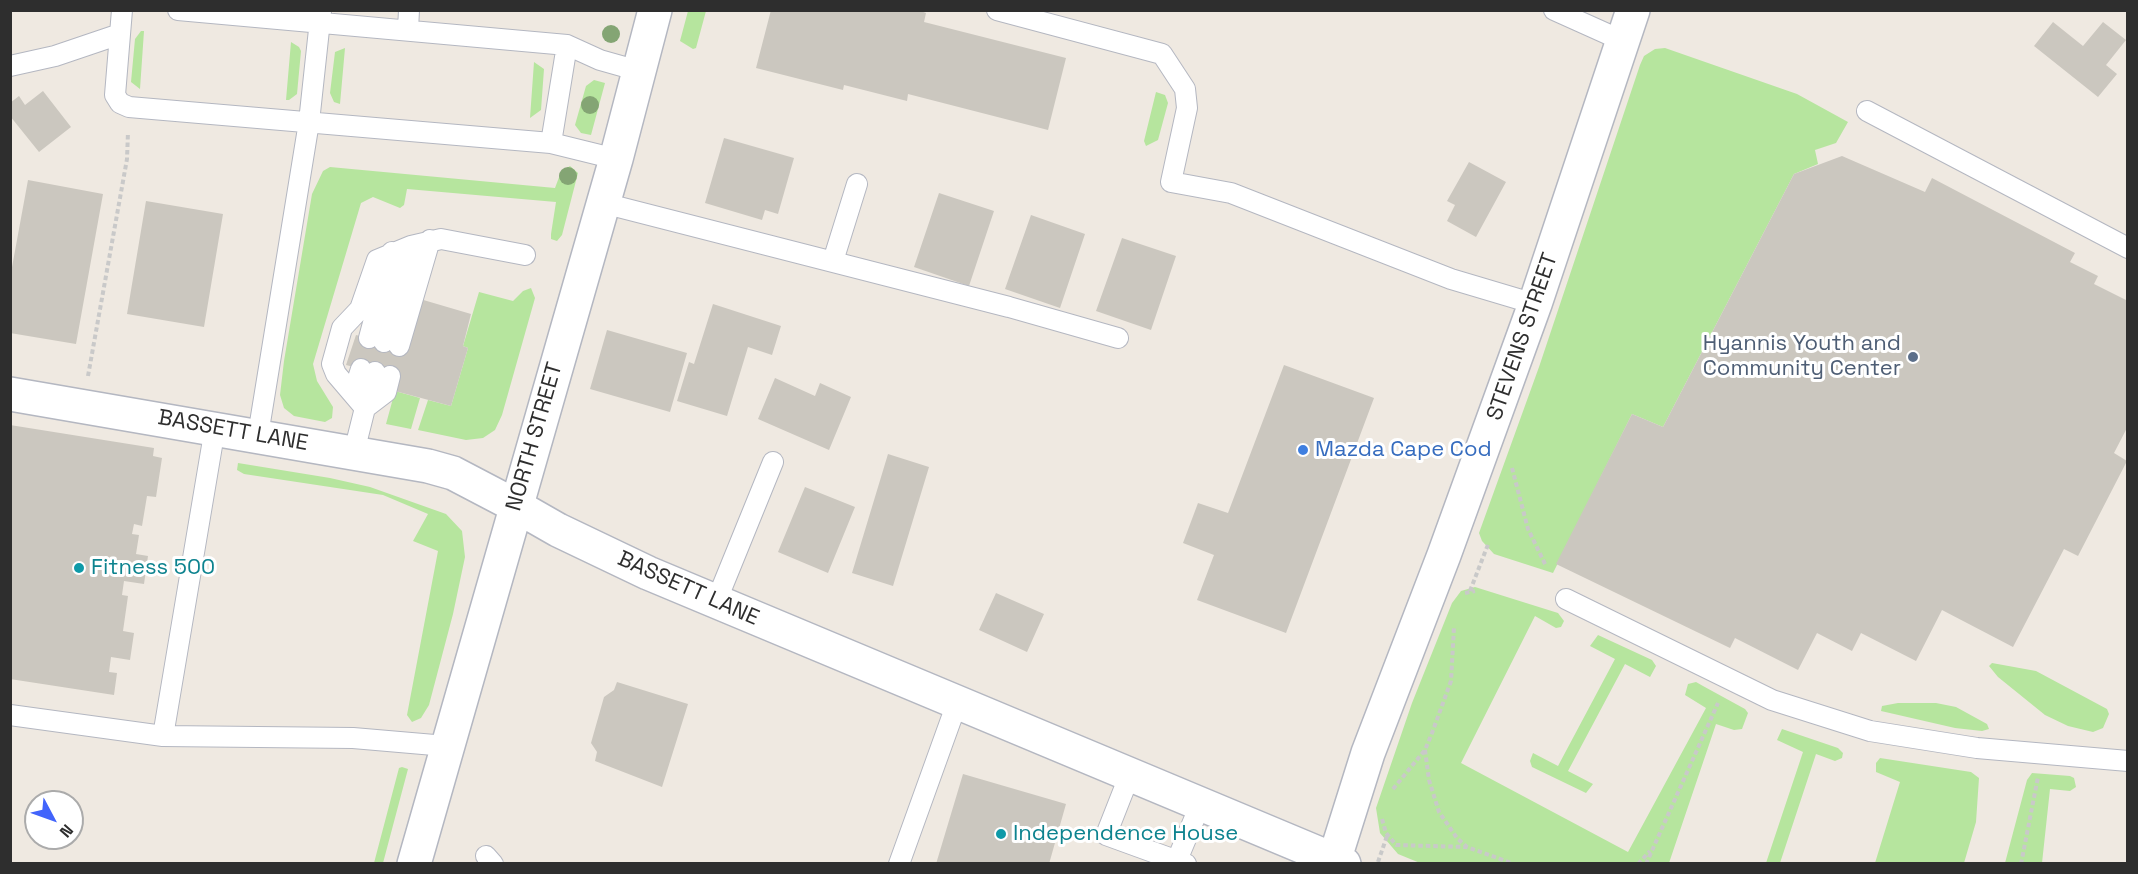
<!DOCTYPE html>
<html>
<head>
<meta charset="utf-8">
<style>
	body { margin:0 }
	#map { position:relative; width:2138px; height:874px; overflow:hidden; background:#efe9e1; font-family:"Space Grotesk",sans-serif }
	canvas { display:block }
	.frame { position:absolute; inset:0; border:12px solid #2e2e2e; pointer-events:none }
	.north { position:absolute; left:24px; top:790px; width:60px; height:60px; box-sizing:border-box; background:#fff; border:2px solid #ababab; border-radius:50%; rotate:131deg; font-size:16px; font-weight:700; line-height:24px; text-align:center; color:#2e2e2e }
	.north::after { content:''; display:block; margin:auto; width:21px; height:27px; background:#4264fb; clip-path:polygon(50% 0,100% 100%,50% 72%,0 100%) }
</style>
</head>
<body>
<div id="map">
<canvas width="2138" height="874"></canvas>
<div class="frame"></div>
<div class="north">N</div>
</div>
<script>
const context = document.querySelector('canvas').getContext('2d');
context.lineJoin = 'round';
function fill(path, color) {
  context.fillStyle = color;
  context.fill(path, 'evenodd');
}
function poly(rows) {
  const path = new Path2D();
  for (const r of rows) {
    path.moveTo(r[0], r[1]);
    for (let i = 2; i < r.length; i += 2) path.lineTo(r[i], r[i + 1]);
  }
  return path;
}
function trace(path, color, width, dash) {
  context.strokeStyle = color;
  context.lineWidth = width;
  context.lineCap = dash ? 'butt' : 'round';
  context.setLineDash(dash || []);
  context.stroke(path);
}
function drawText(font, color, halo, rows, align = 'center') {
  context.font = font + ' "Space Grotesk",sans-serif';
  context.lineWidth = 6;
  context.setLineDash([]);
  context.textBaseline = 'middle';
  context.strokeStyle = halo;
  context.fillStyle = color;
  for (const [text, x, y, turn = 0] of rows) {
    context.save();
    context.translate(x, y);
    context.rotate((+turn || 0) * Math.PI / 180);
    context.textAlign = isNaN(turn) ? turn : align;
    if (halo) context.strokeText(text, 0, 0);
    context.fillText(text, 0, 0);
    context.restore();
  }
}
fill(poly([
	[688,11,706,11,696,48,693,49,680,41],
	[141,31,144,31,140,89,131,82,135,39],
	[291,42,299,47,301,51,297,94,289,100,286,100],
	[345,48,340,104,334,102,330,93,335,52],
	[1665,48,1797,94,1848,122,1836,143,1815,150,1818,164,1794,174,1663,427,1632,414,1553,573,1494,554,1482,541,1479,533,1539,367,1640,65,1644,56,1655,49],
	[534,62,544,69,541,110,530,118],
	[594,80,605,83,591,135,581,133,575,125,586,86],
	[1156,92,1165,95,1168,103,1158,140,1146,146,1144,141],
	[570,166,578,173,562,235,557,241,551,239,551,234,556,202,407,189,404,205,400,208,373,197,361,203,313,364,317,381,333,407,332,418,325,422,294,416,284,408,280,395,284,361,312,194,323,171,330,167,555,188,561,172],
	[531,288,535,298,502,415,495,430,483,438,466,440,418,430,428,400,451,406,468,348,463,346,479,292,513,301,523,291],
	[395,391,420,398,411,429,386,424],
	[238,463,330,478,370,487,446,514,462,531,465,557,453,614,429,705,421,718,412,722,407,715,438,551,413,541,428,514,383,495,244,474,237,470],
	[1475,587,1558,613,1564,621,1561,627,1556,628,1535,616,1461,763,1628,852,1706,708,1685,695,1688,684,1696,682,1703,686,1745,709,1748,713,1742,729,1734,730,1716,724,1669,863,1420,863,1398,854,1380,833,1376,808,1412,703,1452,603,1461,591],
	[1598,635,1652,660,1656,666,1650,677,1625,664,1568,771,1593,784,1586,793,1532,767,1530,761,1533,753,1558,766,1615,659,1590,646],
	[1992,663,2036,671,2107,709,2109,714,2103,728,2093,732,2068,726,2045,715,1998,677,1989,666],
	[1898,703,1936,703,1956,707,1987,724,1989,729,1982,731,1955,728,1881,711,1882,706],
	[1782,729,1838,748,1843,753,1842,758,1835,761,1816,754,1780,863,1766,863,1803,752,1777,740],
	[1880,758,1971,772,1979,778,1976,822,1964,863,1875,863,1900,782,1876,772,1876,763],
	[402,767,408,769,383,863,374,863,399,768],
	[2032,773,2070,776,2074,778,2076,787,2070,791,2050,789,2042,863,2005,863,2027,780]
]), '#b6e59e');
fill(poly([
	[771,10,918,10,926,13,924,22,1066,58,1048,130,908,94,907,101,844,85,843,90,756,68],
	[2053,22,2083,46,2103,22,2126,40,2106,65,2117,74,2098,97,2034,46],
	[43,91,71,127,39,152,10,116,10,103,19,96,25,105],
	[724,138,794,158,778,214,765,210,762,220,705,203],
	[1842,156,1925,192,1932,178,2075,253,2070,262,2098,276,2094,284,2128,301,2128,426,2114,453,2127,461,2078,556,2064,549,2013,647,1942,610,1916,661,1861,633,1852,651,1817,633,1798,670,1735,638,1730,648,1556,564,1632,414,1663,427,1794,174],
	[1469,162,1506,182,1476,237,1447,221,1455,205,1447,201],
	[28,180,103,194,76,344,10,333,10,278],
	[939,193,994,211,969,286,914,267],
	[146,201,223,214,204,327,127,314],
	[1031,215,1085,234,1060,308,1005,289],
	[1122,238,1176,256,1151,330,1096,311],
	[420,299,471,314,463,346,468,348,451,406,395,391,398,378,346,365,356,335,399,346],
	[713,304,781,326,772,355,748,347,727,416,677,401,689,362,694,364],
	[607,330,687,353,670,412,590,389],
	[1284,365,1374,398,1286,633,1197,600,1214,555,1183,543,1198,503,1228,513],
	[775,378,815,396,820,383,851,397,829,450,758,419],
	[10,425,154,448,153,456,162,458,156,497,147,496,142,526,134,524,132,534,139,535,136,554,148,556,144,584,124,581,122,595,128,596,123,631,134,633,130,660,111,657,109,672,117,673,114,695,10,679],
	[888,454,929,467,893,586,852,573],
	[805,487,855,507,828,573,778,552],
	[996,593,1044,614,1027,652,979,630],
	[617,682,688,704,662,787,595,761,597,752,591,743,604,697,614,690],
	[963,774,1066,804,1049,864,936,864]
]), '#cbc7bf');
const service = poly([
	[122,10,115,95,120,103,129,107,551,143,616,159],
	[178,10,567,45,600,60,639,71],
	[997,10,1162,54,1185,89,1187,108,1171,182,1231,193,1451,279,1535,304],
	[1554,10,1623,41],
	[408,30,409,10],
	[10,66,55,56,120,34],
	[1867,111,2128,248],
	[551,143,567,45],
	[603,203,1009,307,1118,338],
	[833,261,857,184],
	[369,338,392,252],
	[384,342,411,246],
	[399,346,430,240],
	[353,394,361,369],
	[365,408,386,392,390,376],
	[365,408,375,372],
	[258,435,309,122,321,11],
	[354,452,365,408,336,374,332,364,342,328,360,309,377,260,411,246,441,239,525,255],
	[1566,599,1772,700,1870,731,1977,748,2128,761],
	[716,602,773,462],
	[10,715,163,736,353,738,446,746],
	[163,736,215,428],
	[1130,774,1106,835,1186,864],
	[486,856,493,864],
	[1177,860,1201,803],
	[899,864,957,703]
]);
const minor = poly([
	[10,394,428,466,453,473,516,506]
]);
const tertiary = poly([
	[516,506,558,530,648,573,1344,864],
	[414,864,616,159,655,10],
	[1333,864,1368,753,1444,555,1535,304,1633,10]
]);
trace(service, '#b4b7c1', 22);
trace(minor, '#b4b7c1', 36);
trace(tertiary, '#b4b7c1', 36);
trace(poly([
	[88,376,127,159,128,132],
	[1512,468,1528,529,1546,566],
	[1470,591,1489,542],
	[1465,593,1475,591],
	[1425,750,1429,780,1439,812,1457,838,1467,847],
	[1393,789,1425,750,1432,733,1451,681,1454,627],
	[1382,819,1386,833,1396,845,1467,847,1514,864],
	[1378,862,1387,836],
	[1638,864,1650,851],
	[1646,864,1718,703],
	[2021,864,2038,777]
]), '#c9c9c9', 4, [4.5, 3]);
trace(service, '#fff', 20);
trace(minor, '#fff', 33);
trace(tertiary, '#fff', 33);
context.fillStyle = '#84a574';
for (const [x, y] of [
	[611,34],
	[590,105],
	[568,176]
]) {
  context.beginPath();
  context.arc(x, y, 9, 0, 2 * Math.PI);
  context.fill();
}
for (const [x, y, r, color] of [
	[1913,357,6,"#5c6f8a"],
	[1303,450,6,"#3f7fe0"],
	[79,568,6,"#0f9aa8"],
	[1001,834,6,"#0f9aa8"]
]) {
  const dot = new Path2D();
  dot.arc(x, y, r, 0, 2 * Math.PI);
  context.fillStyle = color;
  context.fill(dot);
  trace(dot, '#fff', 2);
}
drawText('22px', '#2e2e2e', '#fff', [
	["STEVENS STREET",1523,337,-71],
	["BASSETT LANE",233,431,10],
	["NORTH STREET",535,437,-74],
	["BASSETT LANE",688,589,24]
]);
drawText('22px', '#4e5e75', '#fff', [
	["Hyannis Youth and",1901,344],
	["Community Center",1901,369]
], 'right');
drawText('22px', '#366cbe', '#fff', [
	["Mazda Cape Cod",1315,450]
], 'left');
drawText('22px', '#0d838f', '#fff', [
	["Fitness 500",91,568],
	["Independence House",1013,834]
], 'left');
</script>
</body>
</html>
